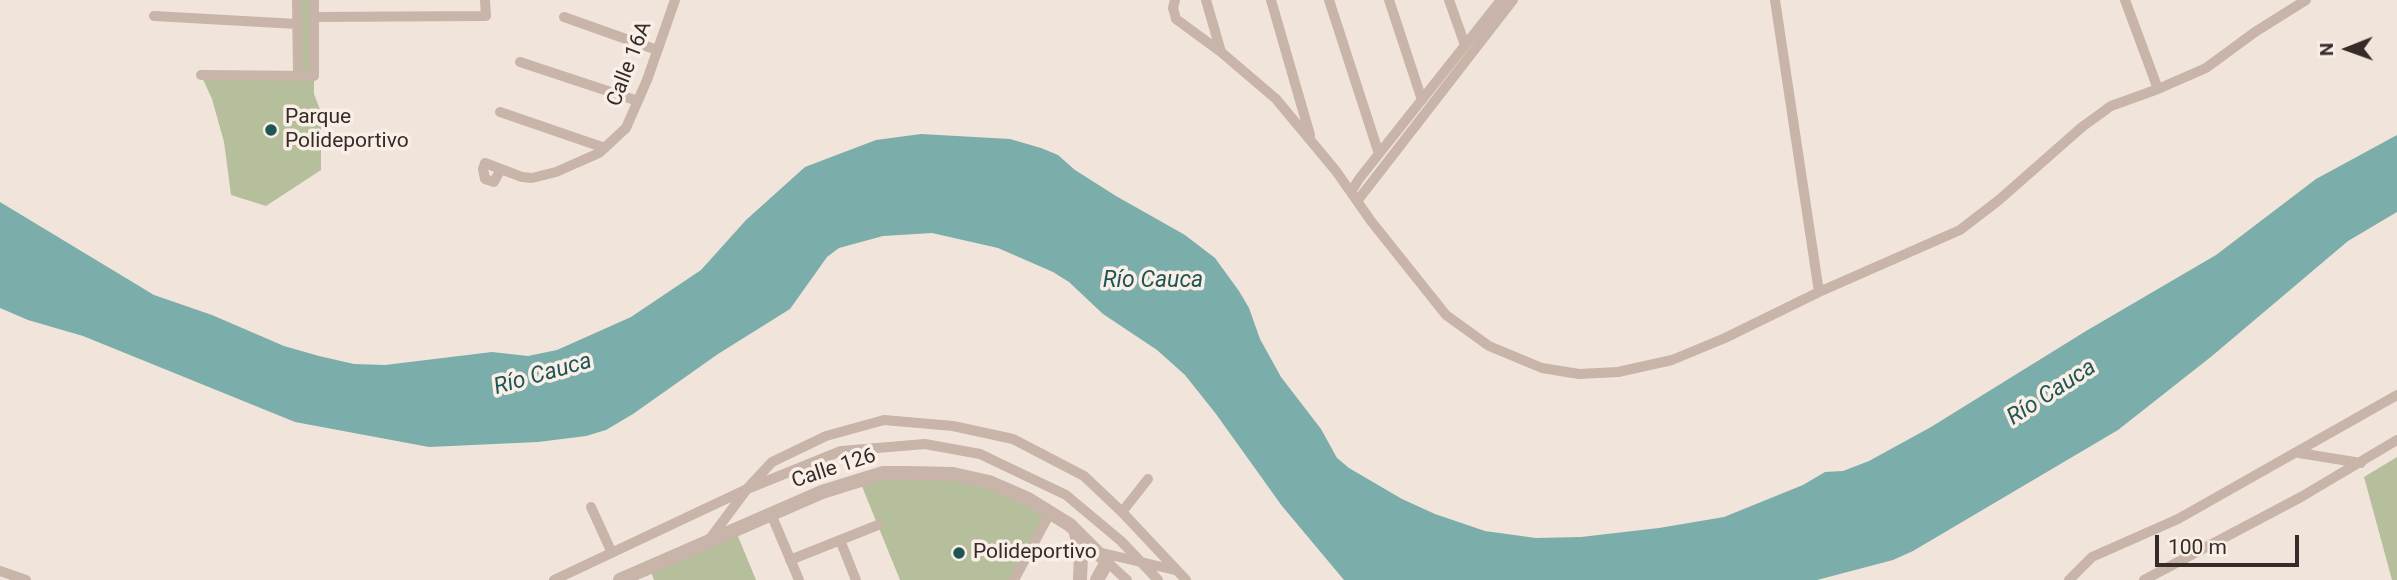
<!DOCTYPE html>
<html>
<head>
<meta charset="utf-8">
<style>
	body { margin:0 }
	#map { position:relative; width:2397px; height:580px; overflow:hidden; background:#f1e5db; font-family:Roboto,sans-serif }
	canvas { display:block }
	.north { position:absolute; left:2313px; top:14px; width:70px; height:70px; -webkit-text-stroke:5px #f9efe7; paint-order:stroke; rotate:269deg; font-size:19px; font-weight:700; line-height:28px; text-align:center; color:#352b28 }
	.north::after { content:''; display:block; margin:auto; width:24px; height:32px; background:#352b28; clip-path:polygon(50% 0,100% 100%,50% 72%,0 100%) }
	.scale { position:absolute; left:2155px; top:535px; width:144px; height:32px; box-sizing:border-box; border:4px solid #352b28; border-top:0; padding-left:9px; font-size:21px; line-height:24px; white-space:nowrap; color:#352b28; -webkit-text-stroke:5px #f9efe7; paint-order:stroke }
</style>
</head>
<body>
<div id="map">
<canvas width="2397" height="580"></canvas>
<div class="north">N</div>
<div class="scale">100 m</div>
</div>
<script>
const context = document.querySelector('canvas').getContext('2d');
context.lineJoin = 'round';
function fill(path, color) {
  context.fillStyle = color;
  context.fill(path, 'evenodd');
}
function poly(rows) {
  const path = new Path2D();
  for (const r of rows) {
    path.moveTo(r[0], r[1]);
    for (let i = 2; i < r.length; i += 2) path.lineTo(r[i], r[i + 1]);
  }
  return path;
}
function trace(path, color, width, dash) {
  context.strokeStyle = color;
  context.lineWidth = width;
  context.lineCap = dash ? 'butt' : 'round';
  context.setLineDash(dash || []);
  context.stroke(path);
}
function drawText(font, color, halo, rows, align = 'center') {
  context.font = font + ' Roboto,sans-serif';
  context.lineWidth = 7;
  context.setLineDash([]);
  context.textBaseline = 'middle';
  context.strokeStyle = halo;
  context.fillStyle = color;
  for (const [text, x, y, turn = 0] of rows) {
    context.save();
    context.translate(x, y);
    context.rotate((+turn || 0) * Math.PI / 180);
    context.textAlign = isNaN(turn) ? turn : align;
    if (halo) context.strokeText(text, 0, 0);
    context.fillText(text, 0, 0);
    context.restore();
  }
}
fill(poly([
	[297,0,314,0,314,94,321,112,321,170,266,206,231,195,224,142,212,99,201,75,297,76],
	[2397,457,2397,580,2392,580,2364,477],
	[953,474,1050,513,1014,580,900,580,859,479],
	[735,529,756,580,654,580,649,567]
]), '#b6bf9c');
fill(poly([
	[921,134,1010,139,1041,148,1058,155,1075,170,1116,196,1185,235,1215,258,1239,291,1249,308,1260,339,1281,377,1321,429,1337,458,1349,468,1402,499,1435,514,1485,531,1536,538,1581,537,1659,528,1724,517,1803,485,1825,472,1843,471,1869,461,1931,427,2086,331,2216,255,2316,179,2397,135,2397,212,2348,241,2212,356,2118,430,1913,551,1893,560,1817,580,1344,580,1282,506,1216,414,1185,375,1157,350,1103,314,1069,282,1053,272,998,248,932,233,883,236,839,248,827,257,790,309,718,354,633,414,606,430,586,436,538,442,429,447,295,422,83,336,28,320,0,308,0,202,154,295,212,315,284,346,319,356,354,364,385,365,492,352,528,356,557,350,631,317,701,270,746,220,805,167,876,140]
]), '#7badaa');
trace(poly([
	[297,0,298,76],
	[1175,0,1173,8,1176,19,1221,52,1276,99,1336,171,1371,221,1446,315,1489,346,1542,368,1579,374,1618,372,1672,360,1725,338,1819,292,1960,230,1999,200,2082,127,2111,106,2158,89,2206,68,2255,32,2306,0],
	[1206,0,1221,52],
	[1271,0,1310,135],
	[1329,0,1379,154],
	[1389,0,1422,100],
	[1449,0,1465,45],
	[1775,0,1819,292],
	[2125,0,2158,89],
	[154,16,297,24],
	[314,17,486,16,485,0],
	[564,17,657,50],
	[520,62,638,101],
	[201,75,314,76,314,0],
	[500,112,605,148],
	[501,169,494,182,485,179,483,169,485,163,522,177,532,178,556,172,599,153,626,128,647,80,675,0],
	[1351,192,1359,179,1501,0],
	[1358,200,1513,0],
	[2299,453,2361,463],
	[591,507,612,553],
	[1122,512,1148,479],
	[771,514,799,580],
	[709,540,747,489,772,462,826,436,884,420,953,426,1013,439,1084,476,1122,512,1186,580],
	[840,540,856,580],
	[1098,552,1175,570],
	[790,560,878,525],
	[1107,562,1127,580],
	[0,571,26,580],
	[554,580,747,489,841,451,925,444,980,454,1066,495,1121,541,1158,580],
	[1014,580,1050,513],
	[2069,580,2092,557,2178,519,2397,395],
	[2144,580,2301,497,2397,440]
]), '#c8b4a8', 10);
trace(poly([
	[1076,533,1081,556,1080,579],
	[620,580,822,492,883,473,908,473,953,474,989,482,1028,499,1070,525,1107,562,1097,580]
]), '#c8b4a8', 14);
for (const [x, y, r, color] of [
	[271,130,7,"#1f5554"],
	[959,553,7,"#1f5554"]
]) {
  const dot = new Path2D();
  dot.arc(x, y, r, 0, 2 * Math.PI);
  context.fillStyle = color;
  context.fill(dot);
  trace(dot, '#f9efe7', 2.5);
}
drawText('21px', '#352b28', '#f9efe7', [
	["Calle 16A",630,64,-69],
	["Calle 126",834,469,-18]
]);
drawText('21px', '#352b28', '#f9efe7', [
	["Parque",285,118],
	["Polideportivo",285,142],
	["Polideportivo",973,553]
], 'left');
drawText('italic 23px', '#1f5554', '#f9efe7', [
	["Río Cauca",1153,281],
	["Río Cauca",543,375,-16],
	["Río Cauca",2052,393,-33]
]);
</script>
</body>
</html>
